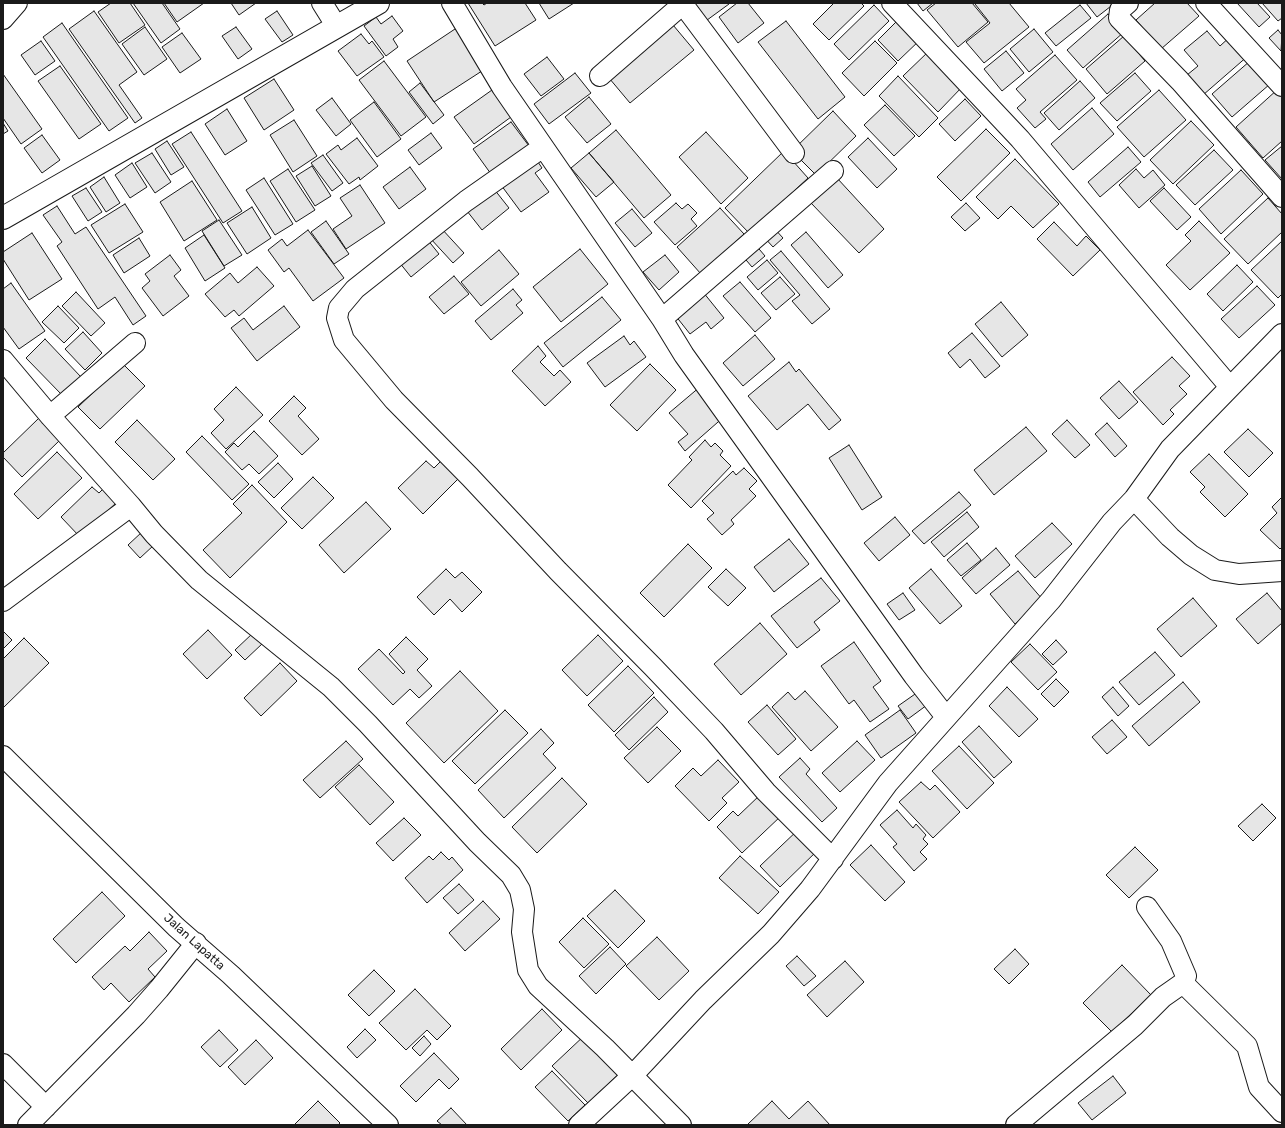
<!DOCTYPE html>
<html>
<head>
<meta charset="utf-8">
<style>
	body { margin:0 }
	#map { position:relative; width:1285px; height:1128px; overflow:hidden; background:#fff; font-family:Rubik,sans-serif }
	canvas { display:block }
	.frame { position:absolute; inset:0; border:4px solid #1a1a1a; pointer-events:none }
</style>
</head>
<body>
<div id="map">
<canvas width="1285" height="1128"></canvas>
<div class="frame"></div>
</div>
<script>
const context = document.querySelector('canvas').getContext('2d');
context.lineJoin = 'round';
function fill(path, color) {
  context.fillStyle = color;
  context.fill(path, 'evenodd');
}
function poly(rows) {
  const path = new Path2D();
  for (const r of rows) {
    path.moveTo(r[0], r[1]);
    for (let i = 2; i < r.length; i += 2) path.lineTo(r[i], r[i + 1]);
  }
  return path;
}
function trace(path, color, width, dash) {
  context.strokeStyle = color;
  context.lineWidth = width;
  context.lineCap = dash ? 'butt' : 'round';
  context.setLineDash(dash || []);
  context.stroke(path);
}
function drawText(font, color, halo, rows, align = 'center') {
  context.font = font + ' Rubik,sans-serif';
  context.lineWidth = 3;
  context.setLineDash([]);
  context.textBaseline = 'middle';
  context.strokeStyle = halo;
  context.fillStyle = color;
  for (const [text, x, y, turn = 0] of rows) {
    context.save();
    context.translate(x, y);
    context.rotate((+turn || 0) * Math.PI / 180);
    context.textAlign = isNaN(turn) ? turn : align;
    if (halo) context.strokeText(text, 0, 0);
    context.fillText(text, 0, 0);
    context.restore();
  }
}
const building = poly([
	[111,3,130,3,145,25,119,43,98,12,111,3],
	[133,3,162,3,180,29,161,43,133,3],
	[164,3,204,3,177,22,164,3],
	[231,3,256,3,239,15,231,3],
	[468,3,482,3,484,5,487,3,525,3,536,20,495,46,468,3],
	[539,3,574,3,549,19,539,3],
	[688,3,729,3,729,4,703,23,688,3],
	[737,3,748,3,764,23,738,43,719,17,737,3],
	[834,3,861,3,864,6,829,40,813,24,834,3],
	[917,3,933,3,923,11,917,3],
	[936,3,972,3,988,22,958,47,927,10,936,3],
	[977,3,1009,3,1029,27,984,63,966,42,990,23,975,4,977,3],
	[1086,3,1115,3,1097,17,1086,3],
	[1155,3,1187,3,1199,16,1161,49,1136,20,1155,3],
	[1237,3,1257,3,1270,17,1259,27,1237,3],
	[1262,3,1282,3,1282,18,1278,21,1262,3],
	[874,5,889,21,849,60,834,44,874,5],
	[1080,5,1091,18,1056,46,1045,33,1080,5],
	[94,11,137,72,119,85,142,118,135,123,69,29,94,11],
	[277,11,293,35,282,42,265,19,277,11],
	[1108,14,1124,32,1083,68,1067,50,1108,14],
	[392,16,403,31,393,39,398,47,386,56,364,26,376,17,381,24,392,16],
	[901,17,922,38,898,61,878,40,901,17],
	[668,19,694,50,630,103,604,72,668,19],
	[786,21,845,97,818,119,758,42,786,21],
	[62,23,128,118,109,131,43,37,62,23],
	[145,27,167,59,144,75,122,44,145,27],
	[236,27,252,49,238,59,222,36,236,27],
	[458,27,485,69,434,102,407,61,458,27],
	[1034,29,1053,52,1029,72,1010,49,1034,29],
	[1278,30,1282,35,1281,51,1269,38,1278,30],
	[1207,31,1220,46,1232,35,1249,55,1203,95,1187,75,1198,66,1184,50,1207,31],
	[182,33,201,59,180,73,162,47,182,33],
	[361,34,369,44,372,41,384,57,357,76,338,51,361,34],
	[1124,36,1145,61,1107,94,1086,69,1124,36],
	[41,41,55,61,35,75,21,55,41,41],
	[875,41,897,63,864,96,842,73,875,41],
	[929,51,963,86,938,112,903,76,929,51],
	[1006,51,1024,73,1002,91,984,69,1006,51],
	[1055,55,1077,80,1040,112,1046,119,1035,128,1017,108,1026,100,1016,89,1055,55],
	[547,57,564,79,541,96,524,74,547,57],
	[384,61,426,117,401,136,359,80,384,61],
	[1250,61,1270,84,1232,117,1212,94,1250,61],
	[60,66,101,124,79,139,38,81,60,66],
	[575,73,591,93,549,124,534,104,575,73],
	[1135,73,1151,91,1117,121,1100,103,1135,73],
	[3,74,42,129,21,144,3,118,3,74],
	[898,76,938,118,919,137,879,96,898,76],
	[274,79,294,110,264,130,244,98,274,79],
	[1080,81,1095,98,1059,130,1044,113,1080,81],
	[420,83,444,115,433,124,409,92,420,83],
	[1278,89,1282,94,1282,141,1263,158,1236,127,1278,89],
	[492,90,511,117,474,144,454,117,492,90],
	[1159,90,1186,120,1144,157,1117,127,1159,90],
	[589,97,611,124,587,143,565,117,589,97],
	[332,98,351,124,336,136,316,110,332,98],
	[965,99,981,116,955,141,939,124,965,99],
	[374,102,401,139,377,157,350,120,374,102],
	[885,105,915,136,894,156,864,125,885,105],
	[1092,108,1114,134,1073,170,1051,144,1092,108],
	[227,109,247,141,225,155,205,124,227,109],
	[833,111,856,136,816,175,792,151,833,111],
	[294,120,317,156,293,172,270,135,294,120],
	[1191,121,1214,145,1173,184,1150,160,1191,121],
	[511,122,529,146,491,174,473,149,511,122],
	[3,123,8,131,3,134,3,123],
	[986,129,1010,153,961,201,937,177,986,129],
	[616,130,671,195,644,218,589,153,616,130],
	[191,132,242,211,223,223,172,144,191,132],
	[706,132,748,178,721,204,679,157,706,132],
	[431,133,442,148,419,165,408,150,431,133],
	[42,135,60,160,42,173,24,148,42,135],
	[357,138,378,166,360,180,359,177,349,184,326,154,338,145,341,150,357,138],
	[868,138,897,169,877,188,848,157,868,138],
	[167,141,184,167,171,175,155,149,167,141],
	[1282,146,1282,179,1265,160,1282,146],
	[1128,147,1141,162,1100,197,1088,182,1128,147],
	[1214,150,1233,170,1195,205,1176,185,1214,150],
	[784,151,808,178,749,233,725,208,784,151],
	[152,153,171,182,155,193,135,163,152,153],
	[589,153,614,182,596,197,571,168,589,153],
	[323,155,343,183,332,191,311,163,323,155],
	[536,159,542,168,535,173,549,192,521,212,501,185,536,159],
	[1015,159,1059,204,1033,228,1011,206,998,219,976,197,1015,159],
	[132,163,147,187,130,198,115,175,132,163],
	[312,166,331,196,315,206,296,176,312,166],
	[410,167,426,189,399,209,383,187,410,167],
	[288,169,315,210,296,222,270,181,288,169],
	[1136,169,1144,178,1153,170,1165,185,1139,208,1119,185,1136,169],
	[1241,170,1263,194,1221,234,1199,209,1241,170],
	[104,177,120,203,106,212,90,187,104,177],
	[264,178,293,224,275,235,246,190,264,178],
	[837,178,884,229,859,253,811,203,837,178],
	[192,181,217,220,184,241,160,202,192,181],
	[360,185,385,223,346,249,333,229,352,216,340,198,360,185],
	[86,188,102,212,88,221,72,196,86,188],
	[1164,188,1191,217,1177,230,1150,201,1164,188],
	[494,189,509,208,482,230,467,211,494,189],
	[1268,198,1282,214,1282,232,1248,264,1224,239,1268,198],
	[676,203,682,209,688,204,697,213,691,219,697,226,675,245,654,222,676,203],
	[966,203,980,218,965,231,951,217,966,203],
	[125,204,143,232,109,253,91,225,125,204],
	[57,206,75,234,86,227,146,316,133,325,115,297,98,309,57,246,62,242,43,215,57,206],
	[252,207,271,238,247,254,227,223,252,207],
	[720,208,744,234,701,274,677,247,720,208],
	[632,209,652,233,635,247,615,223,632,209],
	[219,220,242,255,224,266,202,231,219,220],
	[326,221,349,254,334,264,311,232,326,221],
	[1199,221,1230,253,1190,290,1166,265,1191,241,1185,235,1199,221],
	[1054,222,1077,246,1086,236,1100,250,1073,276,1037,239,1054,222],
	[773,227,783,238,773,247,763,236,773,227],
	[441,228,464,253,453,263,430,238,441,228],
	[308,230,344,278,313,301,289,268,284,272,268,250,282,239,287,246,308,230],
	[806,232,843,275,828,288,791,245,806,232],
	[32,233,62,279,29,300,3,259,3,252,32,233],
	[204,235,225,268,205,281,185,248,204,235],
	[139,238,150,256,124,273,113,255,139,238],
	[427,239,439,254,411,277,399,262,427,239],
	[1282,241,1282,294,1278,298,1251,270,1282,241],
	[754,243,765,256,752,267,741,254,754,243],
	[580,249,608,284,561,322,533,287,580,249],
	[499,250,519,274,481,306,461,282,499,250],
	[781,251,830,309,812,324,792,301,800,295,770,260,781,251],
	[170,255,181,270,174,276,189,296,163,316,142,288,150,281,145,274,170,255],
	[665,255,679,272,659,290,643,272,665,255],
	[767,260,778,273,758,290,747,277,767,260],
	[1237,265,1253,282,1223,311,1207,294,1237,265],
	[257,267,274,286,239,316,234,310,225,317,205,294,230,273,238,283,257,267],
	[454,276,469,294,444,314,429,297,454,276],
	[780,277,795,294,776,310,761,293,780,277],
	[740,282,771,318,755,332,723,296,740,282],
	[11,283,45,331,19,349,3,327,3,289,11,283],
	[1257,286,1275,305,1239,338,1221,319,1257,286],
	[513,289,522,300,516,305,523,313,491,340,475,321,513,289],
	[76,292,105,323,91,336,62,306,76,292],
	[703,292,724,318,711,329,706,322,690,334,675,315,703,292],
	[602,297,621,320,563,367,544,343,602,297],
	[1001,302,1028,335,1002,357,975,324,1001,302],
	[58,306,79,328,64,343,42,322,58,306],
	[284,306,300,327,257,361,231,328,244,318,253,330,284,306],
	[83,332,102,353,85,370,65,349,83,332],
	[972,333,1000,366,985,378,970,359,960,368,948,353,972,333],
	[755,335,775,359,743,386,723,363,755,335],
	[624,336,630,345,634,341,646,357,605,387,587,363,624,336],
	[45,339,81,377,62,395,26,358,45,339],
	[538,346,546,356,540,362,554,376,560,370,571,382,545,406,512,371,538,346],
	[1172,357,1190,376,1179,386,1187,394,1170,410,1174,414,1163,425,1133,392,1172,357],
	[789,362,796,372,799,369,841,420,829,430,808,404,777,430,748,396,789,362],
	[123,364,145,386,100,429,78,407,123,364],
	[650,364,676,390,637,431,610,405,650,364],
	[1119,381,1138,402,1119,419,1100,398,1119,381],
	[701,386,726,415,685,451,678,442,688,434,669,413,701,386],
	[236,387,263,415,226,449,211,433,224,420,214,409,236,387],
	[294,396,306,408,298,416,319,439,302,455,269,421,294,396],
	[39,418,60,440,22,477,3,457,3,453,39,418],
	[137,420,175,459,153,480,115,442,137,420],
	[1067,420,1090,445,1075,458,1052,434,1067,420],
	[1107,423,1127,446,1115,457,1095,434,1107,423],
	[1026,427,1047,451,994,495,974,470,1026,427],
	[1248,429,1273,453,1249,477,1224,452,1248,429],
	[254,431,278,456,259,474,249,464,242,470,225,452,234,443,238,447,254,431],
	[202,436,249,484,232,500,186,452,202,436],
	[705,440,711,447,715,443,723,451,720,455,731,466,691,508,668,485,692,460,689,457,705,440],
	[849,445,882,497,862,510,829,458,849,445],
	[57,452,82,478,38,519,14,494,57,452],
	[1209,454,1248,494,1225,517,1200,492,1205,487,1190,472,1209,454],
	[426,461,434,468,441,461,458,479,423,514,398,488,426,461],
	[278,463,293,479,274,498,258,482,278,463],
	[744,468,757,481,749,489,756,496,731,520,734,524,722,535,707,519,714,513,702,501,733,471,736,475,744,468],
	[313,477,334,498,302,529,281,508,313,477],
	[252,485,287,522,230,578,203,550,242,513,233,504,252,485],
	[92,487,99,493,104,488,117,502,80,537,61,517,92,487],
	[959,492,971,505,924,544,912,531,959,492],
	[1282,497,1282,547,1280,549,1260,530,1277,513,1272,507,1282,497],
	[366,502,391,529,344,573,319,545,366,502],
	[967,512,979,527,944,557,931,542,967,512],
	[895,517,910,535,879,561,864,543,895,517],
	[1052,523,1072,544,1035,578,1015,556,1052,523],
	[142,532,154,545,140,558,128,545,142,532],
	[789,539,809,564,774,592,754,567,789,539],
	[967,543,981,560,961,576,947,560,967,543],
	[688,544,712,568,664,617,640,593,688,544],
	[996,548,1010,565,976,594,962,578,996,548],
	[446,569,455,578,462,572,482,592,462,612,450,599,434,615,417,597,446,569],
	[726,569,746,588,728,606,708,587,726,569],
	[931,569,962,606,940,624,909,588,931,569],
	[1018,571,1043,600,1015,624,990,594,1018,571],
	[821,578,840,601,814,622,820,630,797,648,771,616,821,578],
	[903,593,915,610,899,620,887,604,903,593],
	[1267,593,1282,611,1282,623,1258,644,1236,619,1267,593],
	[1193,598,1217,626,1181,657,1157,629,1193,598],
	[760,623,787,654,741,695,714,664,760,623],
	[208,630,232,655,207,679,183,654,208,630],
	[3,631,12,640,3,649,3,631],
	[253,633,263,643,245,660,235,650,253,633],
	[598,635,623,661,587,696,562,670,598,635],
	[406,637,428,659,417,670,432,686,419,698,410,689,393,705,358,669,379,649,403,674,405,672,389,654,406,637],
	[24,638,49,663,3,708,3,659,24,638],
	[1056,640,1067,652,1053,665,1042,654,1056,640],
	[854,642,881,681,873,687,889,709,870,722,854,700,849,704,821,666,854,642],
	[1030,644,1057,672,1038,690,1011,662,1030,644],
	[1155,652,1175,675,1139,705,1119,682,1155,652],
	[280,663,297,681,261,716,244,698,280,663],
	[628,666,654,693,614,732,588,705,628,666],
	[460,671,498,711,444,763,406,723,460,671],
	[1056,679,1069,692,1054,707,1041,694,1056,679],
	[1183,682,1200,702,1149,746,1132,726,1183,682],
	[1007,687,1038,719,1019,737,989,706,1007,687],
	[1113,687,1129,706,1118,716,1102,697,1113,687],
	[805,691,838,727,811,751,772,707,788,692,795,700,805,691],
	[918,692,927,705,908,719,898,706,918,692],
	[654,697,668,712,629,750,615,735,654,697],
	[767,705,796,739,778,755,748,722,767,705],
	[505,710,528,733,475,784,452,761,505,710],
	[900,710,916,733,881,758,865,735,900,710],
	[1112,720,1127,737,1107,754,1092,737,1112,720],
	[979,726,1012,762,994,778,962,742,979,726],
	[657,727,681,751,648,783,624,758,657,727],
	[541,729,554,743,543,754,556,768,504,818,478,790,541,729],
	[346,741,363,759,320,798,303,780,346,741],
	[857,741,875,760,840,792,822,773,857,741],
	[959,746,994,783,967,809,932,771,959,746],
	[800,758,810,769,806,774,837,808,822,822,779,777,800,758],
	[718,760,739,782,722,798,727,803,709,821,675,786,693,768,701,776,718,760],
	[359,765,394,802,370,825,335,787,359,765],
	[562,778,587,804,537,853,512,827,562,778],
	[921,782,930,790,935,785,960,812,933,838,899,802,921,782],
	[761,794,782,815,742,853,717,827,733,811,738,816,761,794],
	[1262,804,1276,818,1253,841,1238,826,1262,804],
	[897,810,913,828,916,824,926,835,923,839,928,844,920,852,927,859,914,871,893,847,897,844,880,825,897,810],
	[404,818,421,835,393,861,376,843,404,818],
	[800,828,820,848,780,887,760,866,800,828],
	[871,845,905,882,885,901,850,865,871,845],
	[1135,847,1158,870,1129,898,1106,875,1135,847],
	[441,852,449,860,452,857,463,870,427,903,405,878,429,856,433,860,441,852],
	[740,856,779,892,758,914,719,878,740,856],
	[459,884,474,900,458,914,443,898,459,884],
	[615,890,645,921,618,948,587,916,615,890],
	[102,892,125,916,76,963,53,939,102,892],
	[483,901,500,919,465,951,449,933,483,901],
	[583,918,609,944,584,968,559,942,583,918],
	[149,932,167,951,148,969,155,977,129,1002,111,983,104,990,92,977,125,946,130,951,149,932],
	[657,937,689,971,659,1000,626,966,657,937],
	[610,947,626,964,596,994,579,976,610,947],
	[1015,949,1029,964,1009,984,994,969,1015,949],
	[797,956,816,976,804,986,786,966,797,956],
	[845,961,864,982,827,1017,807,995,845,961],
	[1122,965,1151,995,1112,1032,1083,1003,1122,965],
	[374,970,395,991,369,1016,348,995,374,970],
	[415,989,451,1026,437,1040,427,1030,406,1050,379,1023,415,989],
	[542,1009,562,1030,521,1070,501,1049,542,1009],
	[365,1029,376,1040,357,1058,347,1047,365,1029],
	[219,1030,238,1050,220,1067,201,1047,219,1030],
	[586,1034,622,1071,588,1103,552,1066,586,1034],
	[424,1036,431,1044,420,1056,412,1048,424,1036],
	[256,1040,273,1058,245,1085,228,1067,256,1040],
	[434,1053,459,1079,449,1089,439,1079,416,1102,400,1086,434,1053],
	[552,1071,585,1105,568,1121,535,1087,552,1071],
	[1113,1076,1126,1093,1092,1120,1078,1103,1113,1076],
	[318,1101,340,1123,338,1125,294,1125,318,1101],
	[772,1101,789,1119,808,1101,830,1125,749,1125,748,1124,772,1101],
	[451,1108,467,1125,442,1125,437,1121,451,1108]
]);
fill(building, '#e6e6e6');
trace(building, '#1a1a1a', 1);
const minor = poly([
	[322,3,337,27],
	[452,3,502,87,662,319,684,355,914,676,946,717],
	[682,3,794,153],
	[892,3,1020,139,1230,387],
	[1128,3,1120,10,1119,18,1180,81,1282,197],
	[1206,3,1282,86],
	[3,19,17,3],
	[600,76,683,4],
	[543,147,466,201,355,289,339,308,337,318,344,340,394,400,470,477,558,571,653,667,714,731,766,792,833,859],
	[662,319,833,171],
	[3,360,50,416,131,506,154,534,199,580,331,687,368,724,477,842,511,875,520,890,524,909,522,932,528,970,538,986,605,1048,681,1125],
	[50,416,135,343],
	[1134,499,1170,537,1191,555,1215,570,1239,574,1282,571],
	[3,601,131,506],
	[3,756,176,927,231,975,388,1125],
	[1147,907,1171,941,1186,976,1183,983],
	[3,1064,46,1107],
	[28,1125,136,1015,159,989,196,943],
	[579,1125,632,1076,703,1000,771,934,810,889,888,783,1051,600,1112,522,1134,499,1170,449,1282,334],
	[1016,1125,1135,1025,1163,997,1183,983,1247,1046,1259,1087,1282,1112]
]);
const secondary = poly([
	[3,218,378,3]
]);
trace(minor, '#1a1a1a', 22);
trace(secondary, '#1a1a1a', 24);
trace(minor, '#fff', 20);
trace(secondary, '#fff', 22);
drawText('12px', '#1a1a1a', '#fff', [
	["Jalan Lapatta",194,942,42]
]);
</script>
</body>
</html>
